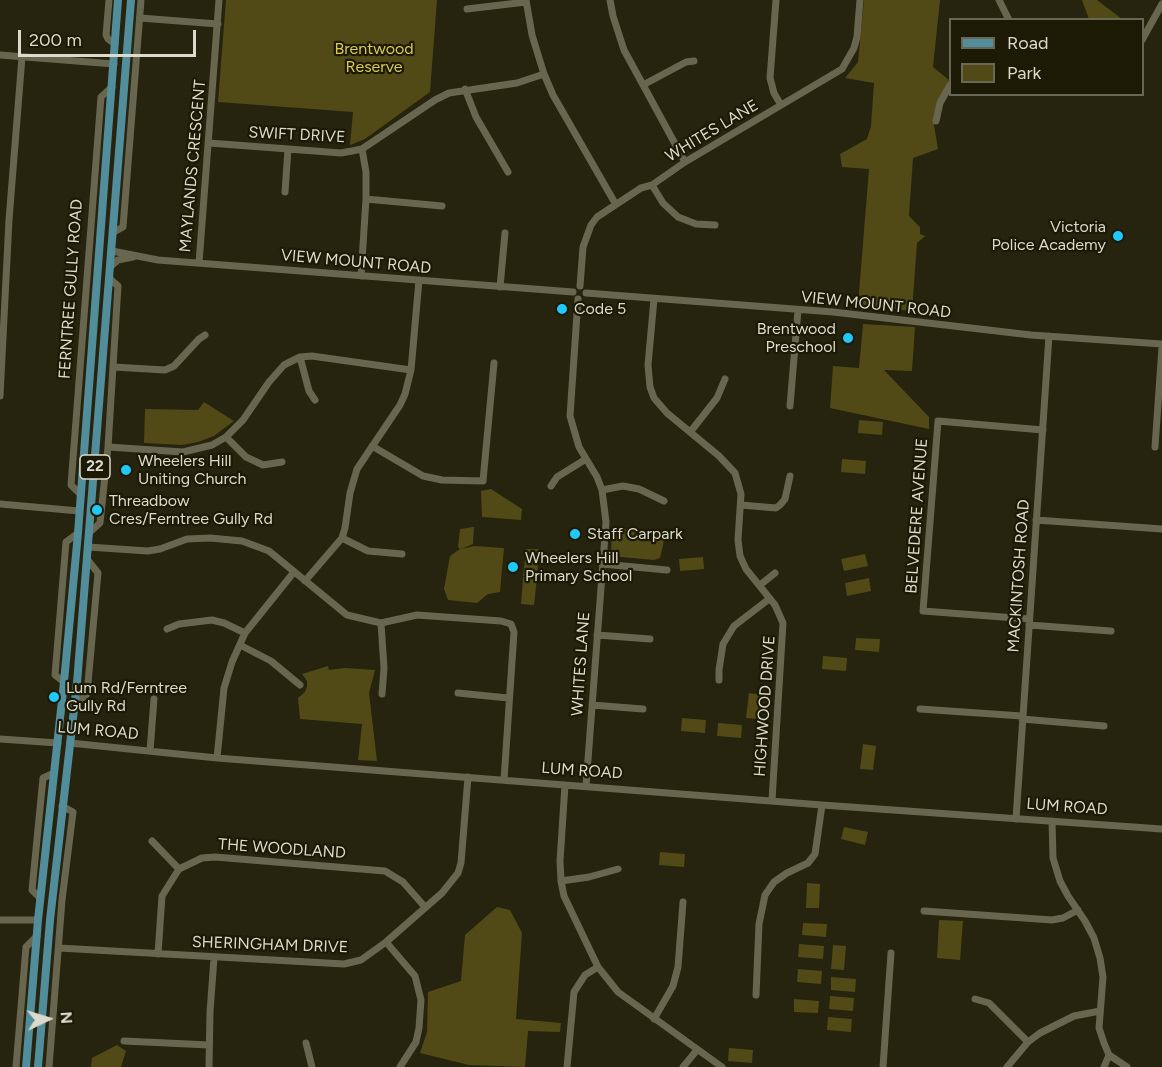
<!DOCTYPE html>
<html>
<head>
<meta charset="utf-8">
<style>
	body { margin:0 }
	#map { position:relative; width:1162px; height:1067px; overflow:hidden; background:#26230e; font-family:Figtree,sans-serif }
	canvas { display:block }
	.legend { position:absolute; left:949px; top:18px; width:195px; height:78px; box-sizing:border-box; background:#1c1a05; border:2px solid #686755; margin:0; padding:8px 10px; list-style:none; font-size:18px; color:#dbdacd }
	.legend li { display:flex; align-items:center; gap:12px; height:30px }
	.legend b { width:30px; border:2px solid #686755 }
	.north { position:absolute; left:18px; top:989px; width:60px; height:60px; -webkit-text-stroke:4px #1c1a05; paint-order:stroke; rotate:86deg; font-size:16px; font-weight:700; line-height:24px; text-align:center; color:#dbdacd }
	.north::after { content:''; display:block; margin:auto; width:21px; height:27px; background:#dbdacd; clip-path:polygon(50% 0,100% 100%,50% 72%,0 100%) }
	.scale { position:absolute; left:18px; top:30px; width:178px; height:27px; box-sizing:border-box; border:3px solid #dbdacd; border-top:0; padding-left:8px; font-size:18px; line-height:21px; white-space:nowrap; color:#dbdacd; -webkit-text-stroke:4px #1c1a05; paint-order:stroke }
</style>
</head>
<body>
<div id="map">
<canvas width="1162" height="1067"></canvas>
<ul class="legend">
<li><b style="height:8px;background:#518d9a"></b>Road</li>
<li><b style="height:16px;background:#514a17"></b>Park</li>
</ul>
<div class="north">N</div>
<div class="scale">200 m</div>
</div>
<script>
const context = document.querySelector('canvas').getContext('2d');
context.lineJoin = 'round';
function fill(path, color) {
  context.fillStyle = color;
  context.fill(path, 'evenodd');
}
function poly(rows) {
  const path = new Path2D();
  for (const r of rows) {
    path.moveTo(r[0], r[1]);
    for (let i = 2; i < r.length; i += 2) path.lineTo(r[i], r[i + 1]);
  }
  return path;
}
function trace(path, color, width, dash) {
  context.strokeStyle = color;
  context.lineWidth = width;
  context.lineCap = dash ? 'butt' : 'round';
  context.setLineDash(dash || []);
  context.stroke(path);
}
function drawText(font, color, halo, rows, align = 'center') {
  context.font = font + ' Figtree,sans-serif';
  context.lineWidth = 4.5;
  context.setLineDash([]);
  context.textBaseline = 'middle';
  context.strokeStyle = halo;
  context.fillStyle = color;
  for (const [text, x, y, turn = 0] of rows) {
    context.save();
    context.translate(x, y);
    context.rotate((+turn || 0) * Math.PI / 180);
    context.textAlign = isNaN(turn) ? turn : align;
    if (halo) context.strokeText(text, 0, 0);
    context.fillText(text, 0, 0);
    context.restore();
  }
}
fill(poly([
	[226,0,437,0,430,92,365,139,350,145,353,112,218,102],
	[864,0,940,0,933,67,949,80,936,109,934,125,938,149,913,158,909,216,920,227,920,234,925,236,917,243,912,311,858,305,869,169,842,167,840,154,867,139,871,126,874,83,845,78,858,62],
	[1082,0,1097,0,1122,19,1089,19],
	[863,324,915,327,912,371,884,370,929,417,929,429,830,408,833,366,859,368],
	[204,402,234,421,214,436,198,442,182,445,144,443,145,409,198,410],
	[859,420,883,422,882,435,858,433],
	[842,459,866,461,865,474,841,472],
	[491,489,522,509,521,520,482,517,481,491],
	[474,527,473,544,461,549,474,546,504,548,500,592,488,594,477,603,448,600,444,589,450,556,460,549,458,547,460,529],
	[612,528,666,532,660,558,654,560,611,556],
	[526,549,539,549,537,577,523,576],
	[865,554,868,566,844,571,841,559],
	[703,557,704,569,680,571,679,559],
	[523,577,537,578,534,605,521,604],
	[869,578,871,591,847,596,845,583],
	[856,638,880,639,879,652,855,650],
	[823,656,847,658,846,671,822,669],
	[328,666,329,670,345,668,375,670,369,693,377,761,358,760,362,724,300,719,298,698,305,692,307,686,307,681,302,674],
	[749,693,761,695,759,719,746,718],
	[682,718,706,720,705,733,681,731],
	[718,723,742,725,741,738,717,736],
	[863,744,876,746,873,770,860,769],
	[844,827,868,832,865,845,841,839],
	[660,852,685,854,684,867,659,865],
	[807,883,820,884,819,908,806,908],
	[497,907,510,910,522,933,516,1019,561,1023,560,1032,528,1031,525,1067,469,1065,420,1053,427,1032,428,992,461,981,465,935],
	[939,920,963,921,960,960,937,958],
	[803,923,827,924,826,937,802,935],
	[799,944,824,946,823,959,798,957],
	[833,945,846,946,844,970,831,969],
	[798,969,822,971,821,984,797,982],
	[831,977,856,979,855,992,831,990],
	[830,996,854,998,853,1011,829,1009],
	[794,999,819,1001,818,1013,794,1012],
	[828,1017,852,1019,851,1032,827,1030],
	[117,1045,126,1051,121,1067,91,1067,92,1058],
	[729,1048,753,1050,752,1063,728,1061]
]), '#514a17');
trace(poly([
	[109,0,106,35,108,39,115,44],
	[526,0,532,35,544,74,553,95,615,203],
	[610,0,613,16,624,50,685,162],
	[776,0,770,78,774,93,781,105],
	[999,0,1009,20],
	[467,9,526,2],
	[140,18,218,24],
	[1142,40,1162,4],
	[0,55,114,64],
	[643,85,686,62,694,61],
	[465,89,476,117,508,172],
	[936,121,940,103,950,85],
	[209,143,341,153,352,151,362,149,435,100,449,93,517,83,544,74],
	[652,185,663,203,678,217,696,224,715,225],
	[285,192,288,149],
	[366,199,442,206],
	[114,232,123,227,141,0],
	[112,251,158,260,573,292],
	[199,263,219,0],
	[111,266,118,260,133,257],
	[361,276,366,199,366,172,362,149],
	[580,286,583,247,591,225,597,217,641,188,652,185,685,162,842,69,854,48,857,37,860,0],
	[500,287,505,233],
	[586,293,833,312,1031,335,1162,344],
	[578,299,570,416,579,447,597,477,602,490,606,522,586,786],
	[654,299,648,365,650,387,654,398,667,413,719,456,735,473,741,494,738,540,740,556,746,569,775,605,783,623,772,800],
	[300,357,309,391,315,400],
	[113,367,165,370,174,366,199,339,205,335],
	[0,396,9,220,22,57],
	[790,406,798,310],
	[691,431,717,398,725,379],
	[226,437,246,457,263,465,282,462],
	[372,446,423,476,442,480,483,481,494,363],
	[108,447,183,452,212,445,226,437,243,420,269,382,284,365,300,357,312,356,326,358,411,370],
	[1155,447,1162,347],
	[551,486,557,477,586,459],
	[602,490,623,486,639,489,664,501],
	[81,495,71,485,101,97,112,87],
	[0,504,79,511],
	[741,505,776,508,780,505,785,499,790,476],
	[1036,520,1162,529],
	[89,533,100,523,108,447,118,286,110,279],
	[342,538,368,551,402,554],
	[88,547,148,551,160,549,187,539,210,538,242,541,269,551,347,615,381,623,417,615,501,621,511,624,514,632,504,780],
	[602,564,667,570],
	[305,581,342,538,345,528,350,493,357,469,400,405,405,394,411,370,419,280],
	[760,585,775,573],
	[1029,619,923,611,938,421,1043,430],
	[381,623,384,668,382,694],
	[1029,625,1111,631],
	[167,629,179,624,212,620,224,623,245,633],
	[597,635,650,639],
	[240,645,271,661,300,685],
	[719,680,719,670,723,644,734,626,769,599],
	[64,682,55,675,66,542,78,533],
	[458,693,508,698],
	[592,705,643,709],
	[74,706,87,694,98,573,87,559],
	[920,709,1022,716],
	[1022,719,1104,726],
	[0,739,58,743],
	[70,743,217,758,822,805,1162,829],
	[150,751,154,699],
	[217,758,224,688,232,662,245,633,294,572],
	[565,785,560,861,561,881,564,896,598,967,618,992,722,1067],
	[1016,819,1049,336],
	[1052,821,1053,858,1060,881,1068,896,1085,921,1094,938,1100,958,1103,977,1099,1028,1104,1043,1109,1055,1127,1067],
	[152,841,179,869],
	[561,881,589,877,618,869],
	[40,898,32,890,43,778,54,773],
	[924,911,1052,920,1063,918,1078,910],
	[0,920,38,920],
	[386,942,415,976,421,1000,419,1028,416,1042,400,1067],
	[59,948,344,964,361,960,386,942,442,893,458,873,461,863,468,777],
	[158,954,162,896,179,869,202,858,215,857,385,871,403,882,425,907],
	[756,995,759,924,765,895,774,882,787,873,808,863,815,854,822,805],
	[975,999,989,1003,1028,1042],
	[654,1019,673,986,678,967,683,902],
	[124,1041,209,1045],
	[306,1043,312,1067],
	[16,1067,26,947,37,936],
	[49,1067,62,900,73,812,62,806],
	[209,1067,210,1012,214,958],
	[567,1067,574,992,585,975,598,967],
	[683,1067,697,1050],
	[883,1067,891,953],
	[1007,1067,1028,1042,1040,1033,1074,1016,1100,1011],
	[1104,1067,1109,1055]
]), '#68664e', 7);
trace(poly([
	[26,1067,38,920,64,682,78,533,118,0],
	[38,1067,50,920,77,683,131,0]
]), '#518d9a', 8);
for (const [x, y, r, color] of [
	[1118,236,6,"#1ec9fd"],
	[562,309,6,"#1ec9fd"],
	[848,338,6,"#1ec9fd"],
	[126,470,6,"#1ec9fd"],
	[97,510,6,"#1ec9fd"],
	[575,534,6,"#1ec9fd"],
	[513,567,6,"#1ec9fd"],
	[54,697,6,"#1ec9fd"]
]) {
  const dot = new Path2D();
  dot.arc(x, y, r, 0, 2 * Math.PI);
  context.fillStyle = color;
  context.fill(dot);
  trace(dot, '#1c1a05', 2);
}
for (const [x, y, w] of [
	[95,467,30]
]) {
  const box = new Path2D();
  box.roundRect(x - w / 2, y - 12, w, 24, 4.5);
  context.fillStyle = '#1c1a05';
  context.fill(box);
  trace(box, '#dbdacd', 1.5);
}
drawText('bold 15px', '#dbdacd', null, [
	["22",95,467]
]);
drawText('16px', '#dbcb4d', '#1c1a05', [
	["Brentwood",374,49],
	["Reserve",374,67]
]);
drawText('16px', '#dbdacd', '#1c1a05', [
	["WHITES LANE",712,131,-31],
	["SWIFT DRIVE",297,135,3],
	["MAYLANDS CRESCENT",193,166,-85],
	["VIEW MOUNT ROAD",356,262,5],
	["FERNTREE GULLY ROAD",71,289,-86],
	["VIEW MOUNT ROAD",876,305,6],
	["BELVEDERE AVENUE",917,516,-86],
	["MACKINTOSH ROAD",1019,576,-86],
	["WHITES LANE",581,664,-86],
	["HIGHWOOD DRIVE",765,706,-86],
	["LUM ROAD",98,731,5],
	["LUM ROAD",582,771,4],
	["LUM ROAD",1067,807,4],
	["THE WOODLAND",282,849,4],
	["SHERINGHAM DRIVE",270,945,2]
]);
drawText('16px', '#dbdacd', '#1c1a05', [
	["Victoria",1106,227,"right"],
	["Police Academy",1106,245,"right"],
	["Code 5",574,309],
	["Brentwood",836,329,"right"],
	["Preschool",836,347,"right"],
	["Wheelers Hill",138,461],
	["Uniting Church",138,479],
	["Threadbow",109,501],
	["Cres/Ferntree Gully Rd",109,519],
	["Staff Carpark",587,534],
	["Wheelers Hill",525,558],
	["Primary School",525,576],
	["Lum Rd/Ferntree",66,688],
	["Gully Rd",66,706]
], 'left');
</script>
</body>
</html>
